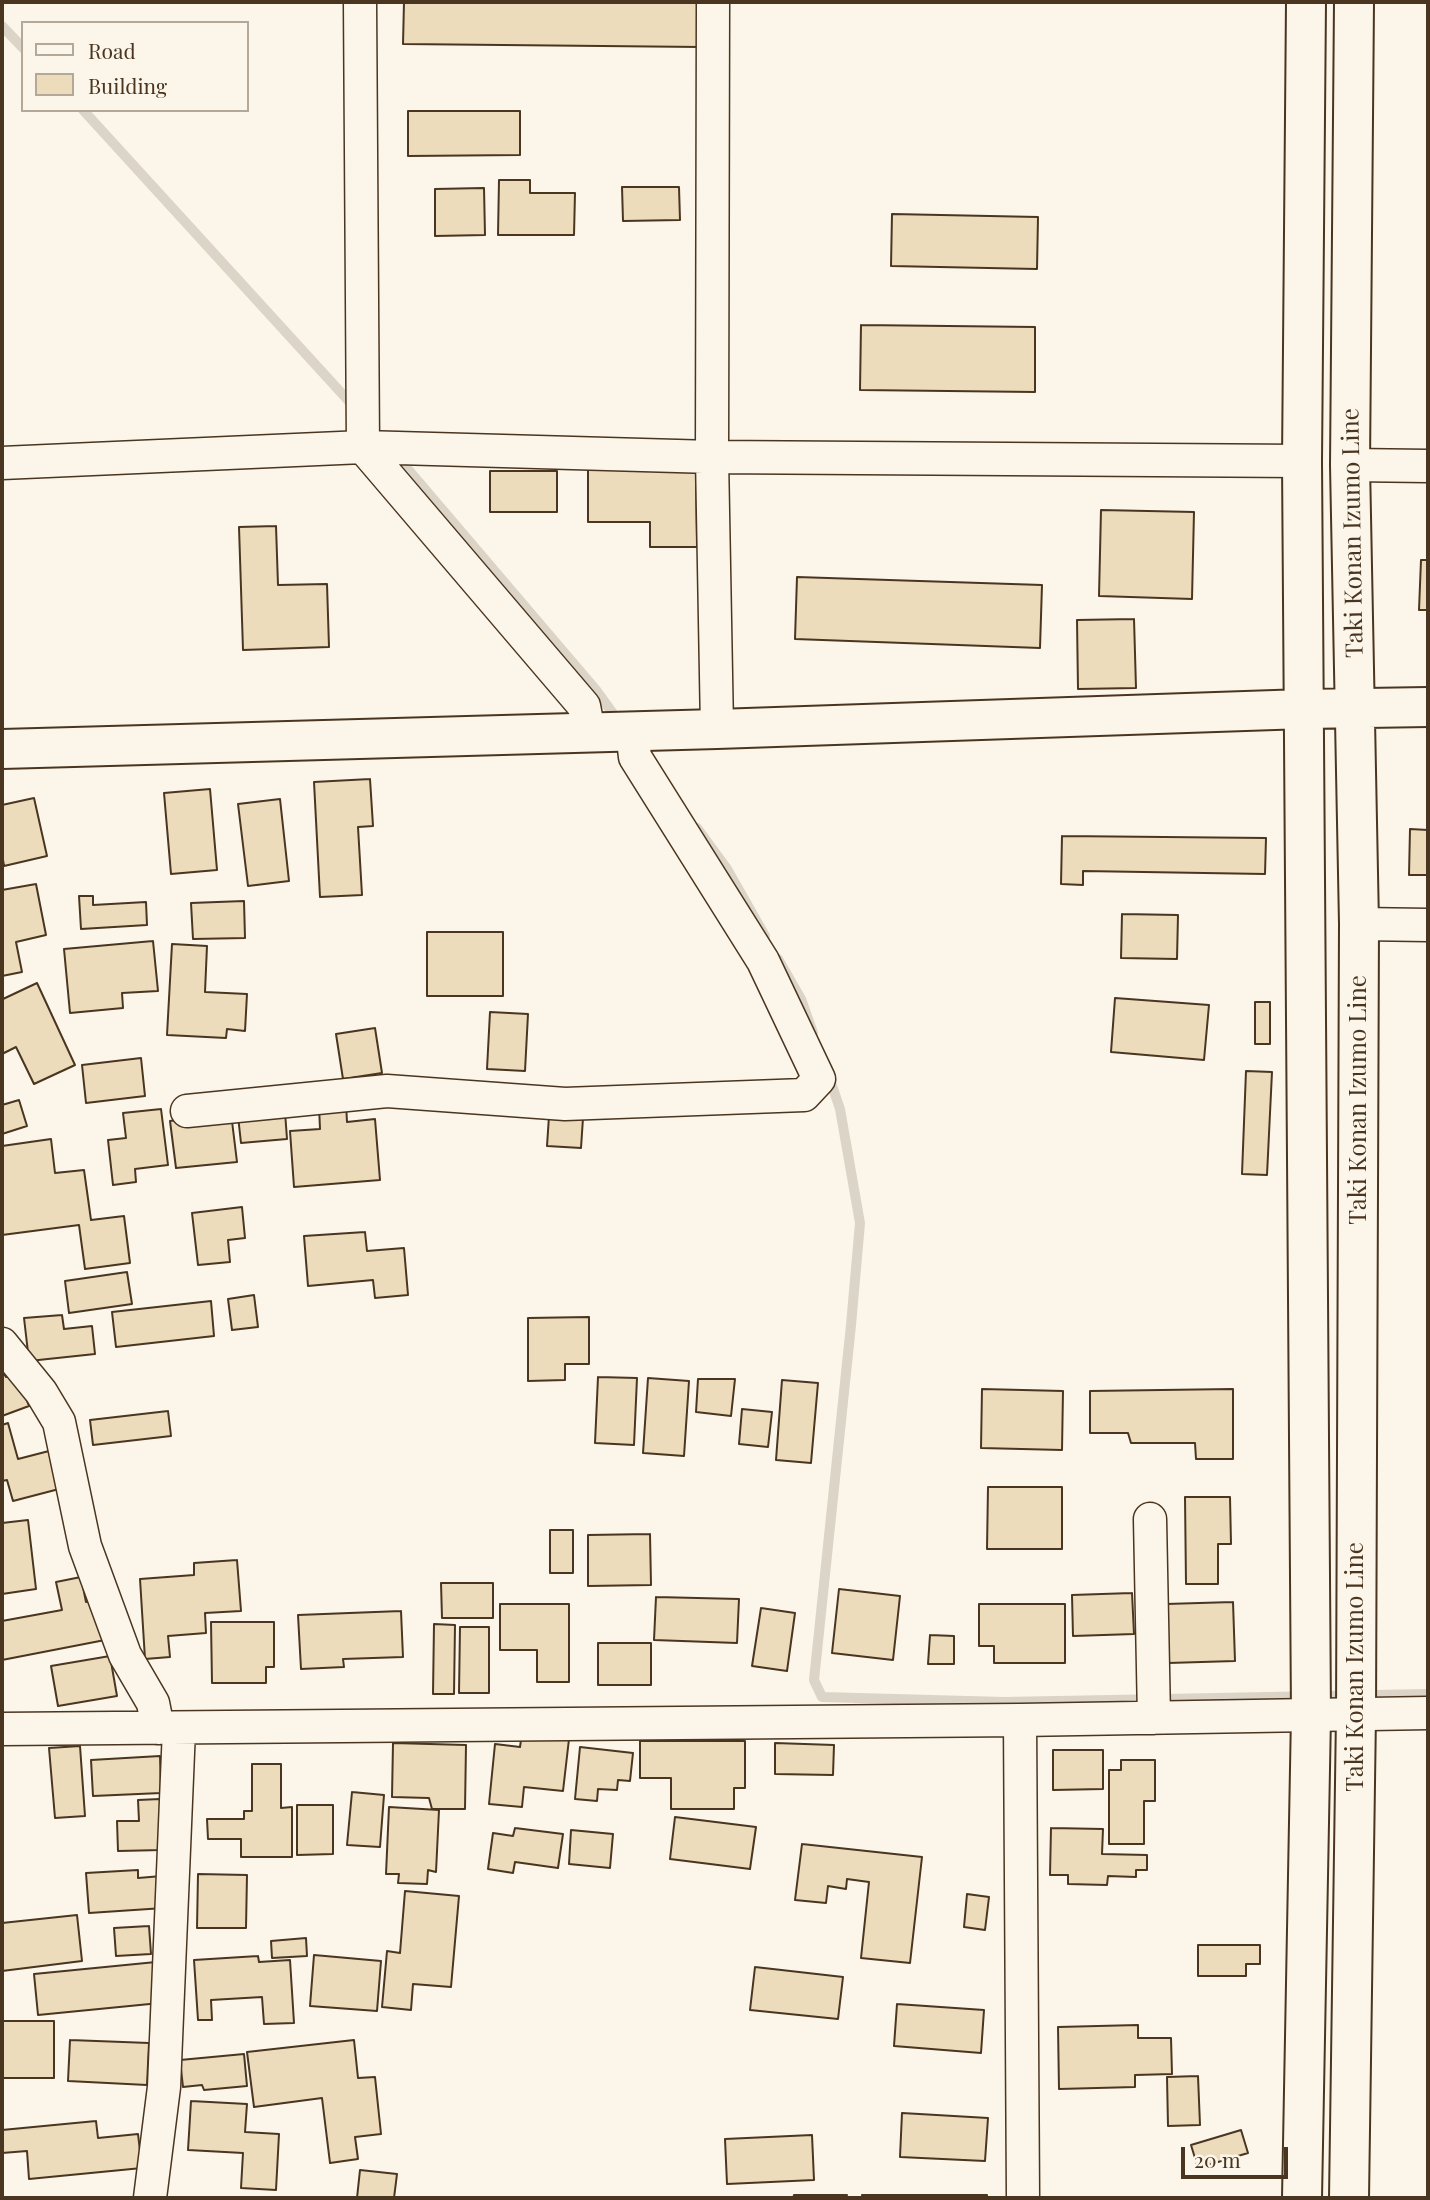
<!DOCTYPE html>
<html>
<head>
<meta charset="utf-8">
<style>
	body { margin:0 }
	#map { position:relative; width:1430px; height:2200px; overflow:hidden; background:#fbf6e9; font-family:"Playfair Display",serif }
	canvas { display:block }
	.frame { position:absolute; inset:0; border:4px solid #4a3520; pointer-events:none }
	.legend { position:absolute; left:21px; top:21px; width:228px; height:91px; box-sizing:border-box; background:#fbf6e9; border:2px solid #b4a999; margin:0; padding:9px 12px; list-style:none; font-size:21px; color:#4a3520 }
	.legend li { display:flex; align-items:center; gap:14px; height:35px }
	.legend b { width:35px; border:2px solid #b4a999 }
	.scale { position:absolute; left:1181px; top:2147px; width:107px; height:32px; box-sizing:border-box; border:4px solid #4a3520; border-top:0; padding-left:9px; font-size:21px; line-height:24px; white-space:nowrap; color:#4a3520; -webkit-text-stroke:5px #fbf6e9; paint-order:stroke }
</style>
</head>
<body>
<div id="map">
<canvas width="1430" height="2200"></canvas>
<div class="frame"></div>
<ul class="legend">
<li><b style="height:9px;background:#fbf6e9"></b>Road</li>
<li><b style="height:19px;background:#ecdcbc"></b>Building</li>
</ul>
<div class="scale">20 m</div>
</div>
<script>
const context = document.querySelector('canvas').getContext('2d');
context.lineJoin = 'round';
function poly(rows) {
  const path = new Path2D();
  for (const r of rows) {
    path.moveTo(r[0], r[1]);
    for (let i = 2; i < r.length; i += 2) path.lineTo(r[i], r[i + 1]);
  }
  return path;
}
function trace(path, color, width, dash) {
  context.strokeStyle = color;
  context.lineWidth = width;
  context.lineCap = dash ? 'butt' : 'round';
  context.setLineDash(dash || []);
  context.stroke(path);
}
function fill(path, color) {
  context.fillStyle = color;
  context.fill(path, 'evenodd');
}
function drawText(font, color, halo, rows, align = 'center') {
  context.font = font + ' "Playfair Display",serif';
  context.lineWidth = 5;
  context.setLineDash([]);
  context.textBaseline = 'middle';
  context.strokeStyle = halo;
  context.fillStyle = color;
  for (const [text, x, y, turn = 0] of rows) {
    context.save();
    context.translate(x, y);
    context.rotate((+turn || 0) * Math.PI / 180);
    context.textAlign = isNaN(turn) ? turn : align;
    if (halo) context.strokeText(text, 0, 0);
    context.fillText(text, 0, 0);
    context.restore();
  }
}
trace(poly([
	[2,26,23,48],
	[83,110,356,409],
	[394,453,596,690,619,722],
	[697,828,727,869,765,936],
	[778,959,801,999,813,1033],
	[828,1074,840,1109,860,1223,851,1325,814,1680,822,1697,1004,1702,1428,1694]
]), '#dcd4c6', 10);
const building = poly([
	[404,2,701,2,701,47,403,44,404,2],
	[408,111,520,111,520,155,408,156,408,111],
	[499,180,530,180,530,193,575,193,574,235,498,235,499,180],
	[622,187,679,187,680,220,623,221,622,187],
	[484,188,485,235,435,236,435,189,484,188],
	[892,214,1038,217,1037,269,891,266,892,214],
	[861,325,1035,327,1035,392,860,390,861,325],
	[696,469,697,547,650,547,650,522,588,522,588,470,696,469],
	[490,471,557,471,557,512,490,512,490,471],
	[1101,510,1194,512,1192,599,1099,596,1101,510],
	[276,526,278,585,327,584,329,647,243,650,239,527,276,526],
	[1421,560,1428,560,1428,610,1419,610,1421,560],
	[797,577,1042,585,1040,648,795,639,797,577],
	[1134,619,1136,688,1078,689,1077,620,1134,619],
	[370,779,373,826,358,827,362,895,320,897,314,782,370,779],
	[210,789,217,870,171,874,164,793,210,789],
	[34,798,47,856,4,866,2,854,2,805,34,798],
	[280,799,289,881,248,886,238,804,280,799],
	[1410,829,1428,830,1428,875,1409,875,1410,829],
	[1062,836,1266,838,1265,874,1083,871,1083,885,1061,884,1062,836],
	[36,884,46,935,16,942,22,972,2,976,2,890,36,884],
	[79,896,93,896,93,905,146,902,147,925,81,929,79,896],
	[244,901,245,938,193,939,191,903,244,901],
	[1122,914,1178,915,1177,959,1121,958,1122,914],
	[427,932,503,932,503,996,427,996,427,932],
	[153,941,158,991,122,993,123,1008,70,1013,64,949,153,941],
	[172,944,207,946,205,992,247,994,245,1031,227,1029,226,1038,167,1035,172,944],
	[37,983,75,1065,34,1084,16,1047,2,1054,2,998,3,999,37,983],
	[1115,998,1209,1005,1204,1060,1111,1052,1115,998],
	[1255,1002,1270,1002,1270,1044,1255,1044,1255,1002],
	[490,1012,528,1014,525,1071,487,1069,490,1012],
	[375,1028,382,1073,343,1079,336,1034,375,1028],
	[141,1058,145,1096,86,1103,82,1065,141,1058],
	[1246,1071,1272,1072,1267,1175,1242,1174,1246,1071],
	[19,1100,27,1126,2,1134,2,1105,19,1100],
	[346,1103,347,1122,375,1119,380,1180,294,1187,290,1131,320,1129,319,1106,346,1103],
	[161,1109,168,1165,135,1169,136,1182,113,1185,108,1140,126,1138,123,1113,161,1109],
	[285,1112,287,1139,241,1143,238,1116,285,1112],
	[231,1113,237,1162,176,1168,170,1121,231,1113],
	[549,1116,583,1118,581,1148,547,1146,549,1116],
	[51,1139,55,1173,84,1170,91,1220,124,1216,130,1263,85,1269,79,1225,2,1235,2,1146,51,1139],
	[242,1207,245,1238,228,1240,230,1262,198,1265,192,1213,242,1207],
	[365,1232,367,1251,404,1248,408,1295,375,1298,373,1280,308,1286,304,1236,365,1232],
	[127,1272,132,1304,69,1313,65,1281,127,1272],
	[254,1295,258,1327,232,1330,228,1299,254,1295],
	[211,1301,214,1336,116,1347,112,1312,211,1301],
	[62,1315,64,1329,92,1326,95,1354,29,1361,24,1318,62,1315],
	[589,1317,589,1364,565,1364,565,1380,528,1381,528,1318,589,1317],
	[2,1370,6,1377,16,1373,29,1406,2,1416,2,1370],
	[598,1377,637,1378,634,1445,595,1443,598,1377],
	[648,1378,689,1381,684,1456,643,1453,648,1378],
	[698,1379,735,1379,731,1416,696,1412,698,1379],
	[782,1380,818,1383,811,1463,776,1460,782,1380],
	[982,1389,1063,1391,1062,1450,981,1448,982,1389],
	[1233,1389,1233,1459,1196,1459,1195,1443,1131,1443,1128,1433,1090,1433,1090,1391,1233,1389],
	[742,1409,772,1412,768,1447,739,1444,742,1409],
	[168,1411,171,1436,93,1445,90,1420,168,1411],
	[8,1423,18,1459,49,1451,59,1489,13,1501,7,1480,2,1481,2,1425,8,1423],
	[988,1487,1062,1487,1062,1549,987,1549,988,1487],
	[1185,1497,1230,1497,1231,1544,1218,1544,1218,1584,1186,1584,1185,1497],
	[28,1520,36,1589,2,1594,2,1523,28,1520],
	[550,1530,573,1530,573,1573,550,1573,550,1530],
	[650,1534,651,1585,588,1586,588,1535,650,1534],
	[237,1560,241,1611,205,1613,206,1633,168,1636,170,1657,145,1659,140,1579,194,1575,194,1563,237,1560],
	[81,1577,86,1602,96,1600,105,1640,2,1660,2,1621,62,1610,56,1582,81,1577],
	[441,1583,493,1583,493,1618,442,1618,441,1583],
	[839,1589,900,1596,893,1660,832,1653,839,1589],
	[1132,1593,1134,1634,1073,1636,1072,1595,1132,1593],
	[656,1597,739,1599,737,1643,654,1640,656,1597],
	[1233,1602,1235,1661,1168,1663,1166,1604,1233,1602],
	[500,1604,569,1604,569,1682,537,1682,537,1650,500,1650,500,1604],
	[979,1604,1065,1604,1065,1663,994,1663,994,1646,979,1646,979,1604],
	[761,1608,795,1613,787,1671,752,1666,761,1608],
	[401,1611,403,1657,343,1659,344,1667,301,1669,298,1615,401,1611],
	[211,1622,274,1622,274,1667,266,1667,266,1683,212,1683,211,1622],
	[434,1624,455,1625,454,1694,433,1694,434,1624],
	[460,1627,489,1627,489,1693,459,1693,460,1627],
	[930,1635,954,1636,954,1664,928,1664,930,1635],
	[598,1643,651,1643,651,1685,598,1685,598,1643],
	[110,1656,117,1696,58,1706,51,1666,110,1656],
	[522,1733,569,1739,563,1791,524,1787,522,1807,489,1804,495,1744,520,1747,522,1733],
	[640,1741,745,1741,745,1788,734,1788,734,1809,671,1809,671,1778,640,1778,640,1741],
	[393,1743,466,1745,465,1809,432,1809,429,1798,392,1797,393,1743],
	[775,1743,834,1745,833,1775,775,1774,775,1743],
	[80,1746,85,1816,55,1818,49,1748,80,1746],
	[580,1747,633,1753,630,1781,618,1780,617,1790,598,1789,597,1801,575,1799,580,1747],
	[1053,1750,1103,1750,1103,1789,1053,1790,1053,1750],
	[160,1756,161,1793,93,1796,91,1760,160,1756],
	[1121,1760,1155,1760,1155,1801,1144,1801,1144,1844,1109,1844,1109,1770,1121,1770,1121,1760],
	[252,1764,281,1764,281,1808,292,1807,292,1857,241,1857,241,1839,208,1839,207,1819,244,1819,244,1811,252,1811,252,1764],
	[352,1792,384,1795,380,1847,347,1845,352,1792],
	[160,1799,162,1850,118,1851,117,1821,139,1821,138,1800,160,1799],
	[297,1805,333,1805,333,1854,297,1855,297,1805],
	[389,1807,439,1810,436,1872,428,1870,427,1884,398,1883,399,1874,386,1874,389,1807],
	[675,1817,756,1827,750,1869,670,1859,675,1817],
	[515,1828,563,1834,558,1868,515,1862,513,1873,488,1869,493,1833,513,1836,515,1828],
	[1051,1828,1103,1829,1102,1854,1147,1855,1147,1870,1136,1870,1136,1877,1108,1876,1107,1885,1068,1884,1068,1875,1050,1875,1051,1828],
	[571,1830,613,1834,610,1868,569,1864,571,1830],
	[802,1844,922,1857,910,1963,861,1958,869,1882,847,1879,846,1889,828,1886,826,1903,795,1900,802,1844],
	[138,1870,138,1878,162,1876,164,1908,89,1913,86,1873,138,1870],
	[198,1874,247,1875,246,1928,197,1928,198,1874],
	[405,1891,459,1896,451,1987,413,1984,411,2010,382,2007,387,1951,400,1953,405,1891],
	[967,1894,989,1897,985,1930,964,1927,967,1894],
	[77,1915,82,1961,2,1971,2,1923,77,1915],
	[149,1926,151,1954,116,1956,114,1928,149,1926],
	[306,1938,307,1956,272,1958,271,1941,306,1938],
	[1198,1945,1260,1945,1260,1964,1246,1964,1246,1976,1198,1976,1198,1945],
	[314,1955,381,1961,377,2011,310,2006,314,1955],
	[258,1956,259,1962,290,1960,294,2023,264,2024,262,1997,211,2000,212,2020,198,2020,194,1960,258,1956],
	[156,1962,160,2003,38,2015,34,1974,156,1962],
	[755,1967,843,1977,838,2019,750,2010,755,1967],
	[897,2004,984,2010,981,2053,894,2046,897,2004],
	[2,2021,54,2021,54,2078,2,2078,2,2021],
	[1138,2025,1138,2038,1171,2038,1172,2074,1135,2075,1135,2087,1059,2089,1058,2027,1138,2025],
	[70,2040,149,2043,147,2085,68,2081,70,2040],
	[354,2040,358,2078,375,2077,381,2134,355,2137,358,2159,330,2163,322,2098,254,2107,247,2052,354,2040],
	[244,2054,247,2086,204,2090,202,2085,183,2087,180,2060,244,2054],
	[1198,2076,1200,2125,1168,2126,1167,2077,1198,2076],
	[191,2101,247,2104,245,2132,279,2134,276,2190,241,2188,243,2153,188,2150,191,2101],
	[902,2113,988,2118,985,2161,900,2157,902,2113],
	[96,2121,98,2138,138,2134,142,2168,29,2179,27,2151,2,2153,2,2130,96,2121],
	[1241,2130,1248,2153,1198,2168,1191,2145,1241,2130],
	[812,2135,814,2180,727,2184,725,2139,812,2135],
	[360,2170,397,2174,394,2198,357,2198,360,2170],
	[794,2195,847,2195,846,2198,793,2198,794,2195],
	[862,2195,987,2195,987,2198,862,2198,862,2195]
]);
fill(building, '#ecdcbc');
trace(building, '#4a3520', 2);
const street = poly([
	[360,2,363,447,584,706,589,732],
	[713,2,712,457,717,729],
	[2,463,363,447,712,457,1302,461],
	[1350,465,1428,466],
	[1359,924,1428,925],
	[187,1111,387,1091,565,1104,804,1095,819,1079,763,961,635,757,632,731],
	[2,1344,41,1392,59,1422,85,1546,125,1655,153,1703,158,1728],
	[1150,1519,1154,1718],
	[1020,1720,1023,2198],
	[2,1729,1020,1720,1428,1713],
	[150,2198,164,2087,179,1729]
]);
const secondary = poly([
	[2,749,717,729,1304,709,1428,707],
	[1302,2198,1311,1715,1302,461,1306,2],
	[1349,2198,1356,1714,1359,924,1350,465,1354,2]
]);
trace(street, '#4a3520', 35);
trace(secondary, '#4a3520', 42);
trace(street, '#fbf6e9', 32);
trace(secondary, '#fbf6e9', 38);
drawText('24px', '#4a3520', '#fbf6e9', [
	["Taki Konan Izumo Line",1353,533,-91],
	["Taki Konan Izumo Line",1359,1100,-90],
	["Taki Konan Izumo Line",1356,1667,-90]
]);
</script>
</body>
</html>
